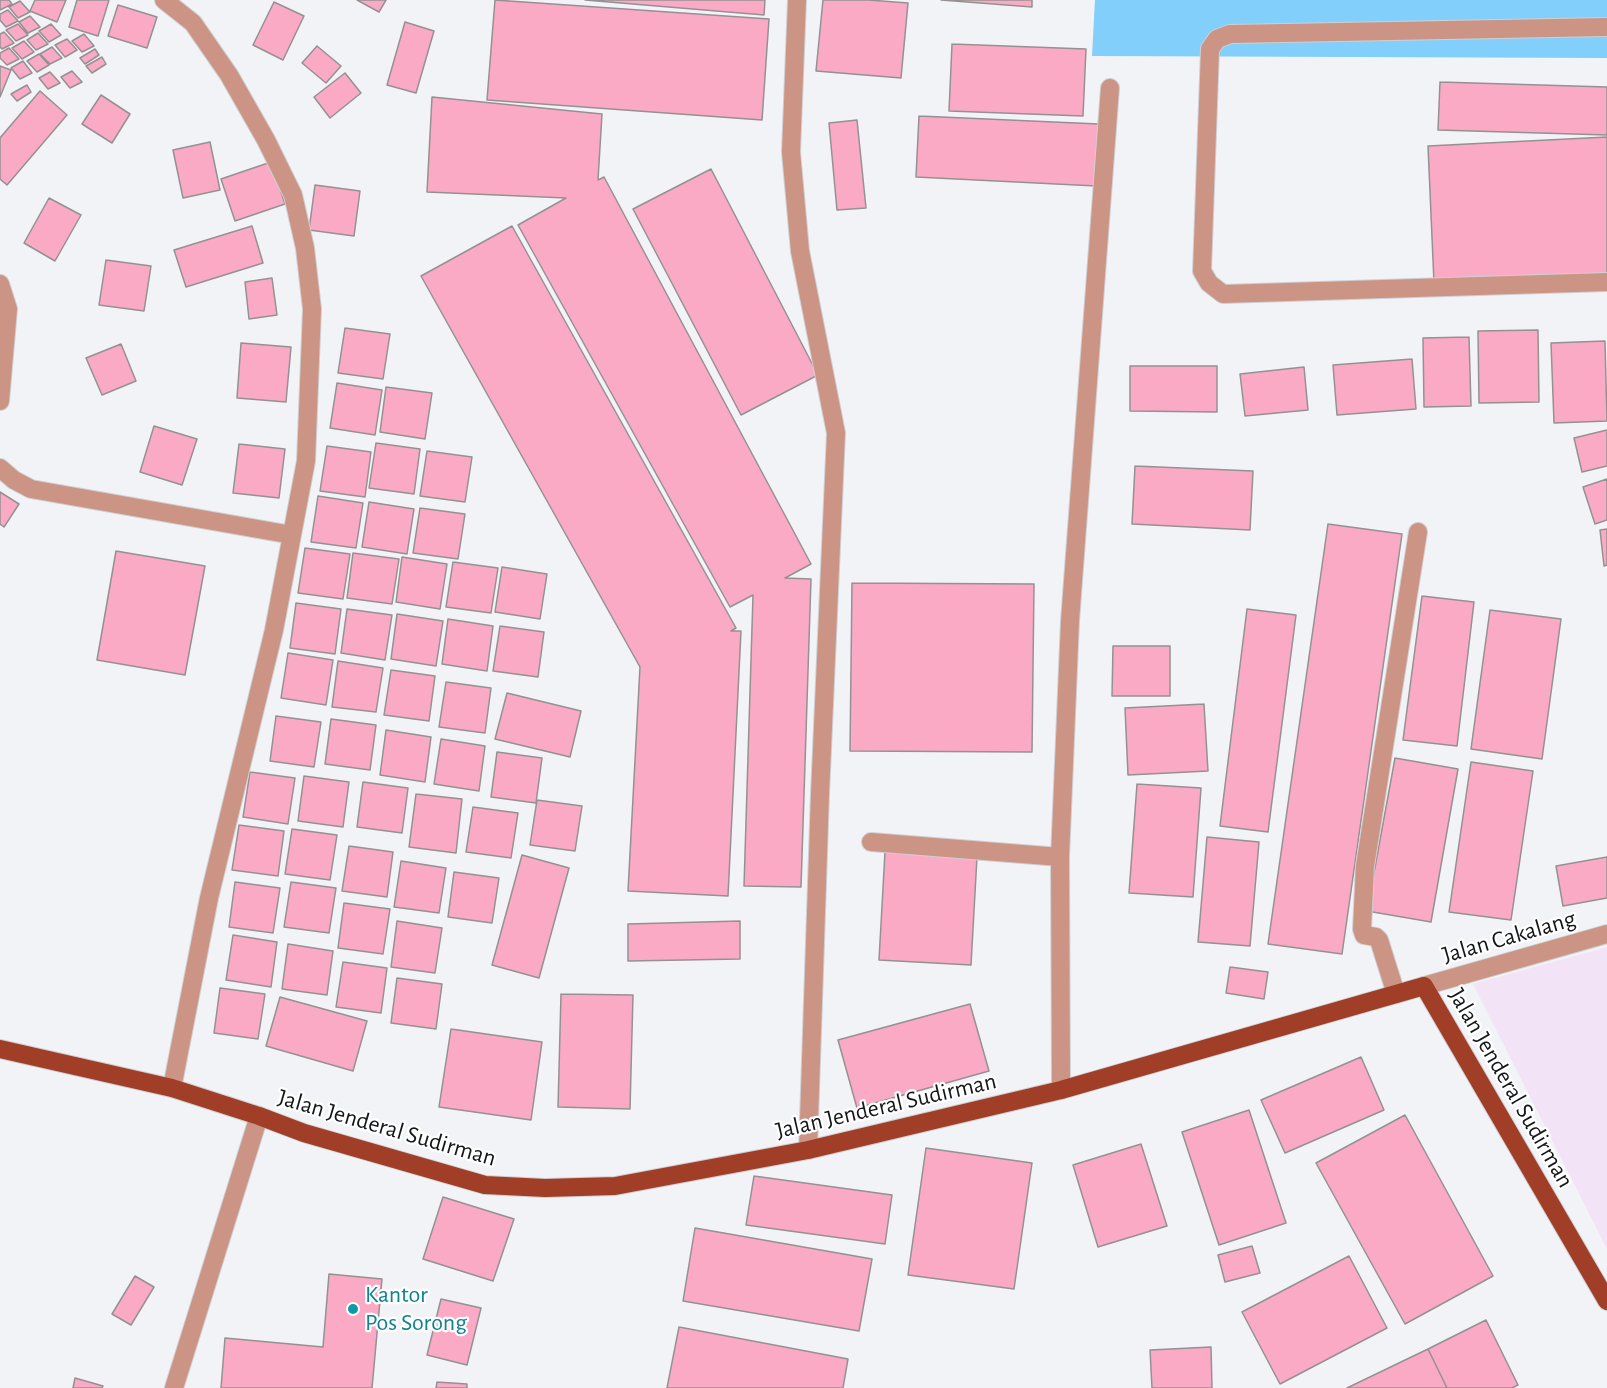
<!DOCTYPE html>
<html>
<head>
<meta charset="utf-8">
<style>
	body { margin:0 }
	canvas { display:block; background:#f2f3f7 }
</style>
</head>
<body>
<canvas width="1607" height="1388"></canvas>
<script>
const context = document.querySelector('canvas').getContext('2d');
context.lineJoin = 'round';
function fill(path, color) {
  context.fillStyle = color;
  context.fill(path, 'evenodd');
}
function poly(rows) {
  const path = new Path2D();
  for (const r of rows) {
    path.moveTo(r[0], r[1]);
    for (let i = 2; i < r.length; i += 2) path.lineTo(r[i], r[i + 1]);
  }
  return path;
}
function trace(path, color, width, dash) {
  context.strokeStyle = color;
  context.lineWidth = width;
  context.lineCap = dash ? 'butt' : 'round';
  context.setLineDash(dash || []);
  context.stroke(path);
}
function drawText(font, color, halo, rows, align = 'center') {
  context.font = font + ' "Alegreya Sans",sans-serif';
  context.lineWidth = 4.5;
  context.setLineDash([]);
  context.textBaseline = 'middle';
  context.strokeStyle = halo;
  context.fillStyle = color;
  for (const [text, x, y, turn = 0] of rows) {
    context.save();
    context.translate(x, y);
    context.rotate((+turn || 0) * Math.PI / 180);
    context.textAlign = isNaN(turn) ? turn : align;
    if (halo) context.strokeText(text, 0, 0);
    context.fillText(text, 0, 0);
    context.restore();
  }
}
fill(poly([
	[1607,947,1607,1249,1473,984]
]), '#f3e3f6');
fill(poly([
	[1095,0,1607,0,1607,58,1092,56]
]), '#82cffc');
const building = poly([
	[0,0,9,0,12,4,0,10,0,0],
	[35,0,66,0,57,22,30,11,35,0],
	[77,0,109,0,98,36,69,27,77,0],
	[357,0,386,0,379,12,357,0],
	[495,0,769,19,762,120,487,100,495,0],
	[585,0,765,0,764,15,585,0],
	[823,0,869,0,908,3,901,78,816,71,823,0],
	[941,0,1032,0,1032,7,941,0],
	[20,1,30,12,18,18,9,7,20,1],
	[274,2,304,16,283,60,253,45,274,2],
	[118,5,157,17,147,48,108,36,118,5],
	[8,10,18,21,6,27,0,20,0,14,8,10],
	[30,16,40,27,28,33,19,22,30,16],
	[405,22,434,31,416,93,387,85,405,22],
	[18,24,28,35,16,41,6,30,18,24],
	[51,24,61,35,49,42,39,31,51,24],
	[4,32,14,43,2,49,0,47,0,34,4,32],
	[38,33,48,44,36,50,27,40,38,33],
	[84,34,94,46,82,52,72,41,84,34],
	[67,39,77,50,65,57,55,45,67,39],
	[24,41,34,52,22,59,12,48,24,41],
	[952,44,1086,49,1083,116,949,111,952,44],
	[317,46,341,66,326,83,302,63,317,46],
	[52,47,62,58,50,64,40,54,52,47],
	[9,48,19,59,7,65,0,58,0,53,9,48],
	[95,49,99,55,85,64,80,58,95,49],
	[39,54,49,65,37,72,27,61,39,54],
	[102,57,106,64,92,73,86,66,102,57],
	[23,61,32,73,20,79,11,68,23,61],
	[0,66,11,70,0,97,0,66],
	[72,71,82,82,70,88,61,77,72,71],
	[50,72,60,83,48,89,39,78,50,72],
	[345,73,361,93,330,118,314,97,345,73],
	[1440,82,1607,87,1607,135,1438,130,1440,82],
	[27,85,31,92,17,101,11,94,27,85],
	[40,91,67,115,7,185,0,179,0,138,40,91],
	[101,95,130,114,112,143,82,124,101,95],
	[432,97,602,114,598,180,604,177,811,564,785,578,811,579,801,887,744,886,753,595,730,607,518,225,566,198,427,192,432,97],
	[919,116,1099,124,1096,186,916,177,919,116],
	[857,120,866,208,837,210,829,123,857,120],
	[1607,137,1607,275,1434,283,1428,146,1607,137],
	[210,142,220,190,183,198,173,150,210,142],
	[271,162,285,204,235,221,221,179,271,162],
	[711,169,818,375,741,415,633,209,711,169],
	[315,185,360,191,354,236,309,230,315,185],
	[49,198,81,215,55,261,24,243,49,198],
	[252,226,263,263,186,287,174,250,252,226],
	[512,226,736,628,731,631,741,631,728,896,628,891,640,667,421,276,512,226],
	[106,260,151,266,144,311,99,305,106,260],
	[272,278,277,315,249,319,245,282,272,278],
	[345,328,390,334,383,379,338,373,345,328],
	[1538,330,1539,402,1479,403,1478,331,1538,330],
	[1469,337,1471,406,1424,407,1423,338,1469,337],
	[1605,341,1607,421,1554,423,1551,343,1605,341],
	[241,343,291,347,286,402,237,398,241,343],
	[121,344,136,381,102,395,86,358,121,344],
	[1412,359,1416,409,1337,415,1333,365,1412,359],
	[1130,366,1217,366,1217,412,1130,411,1130,366],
	[1304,367,1308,410,1245,416,1240,374,1304,367],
	[337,383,382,390,375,435,330,428,337,383],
	[386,387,432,393,425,439,380,432,386,387],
	[154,426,197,439,182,485,140,472,154,426],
	[1607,430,1607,466,1582,472,1574,438,1607,430],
	[376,443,420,449,414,494,369,488,376,443],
	[239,444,285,449,279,498,233,493,239,444],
	[327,446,371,452,365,497,320,491,327,446],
	[427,451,472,457,465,502,420,496,427,451],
	[1135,466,1253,471,1250,530,1132,524,1135,466],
	[1607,479,1607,520,1595,524,1583,487,1607,479],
	[0,492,19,504,4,527,0,524,0,492],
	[318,496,363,503,356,548,311,542,318,496],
	[369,502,414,509,407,554,362,547,369,502],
	[420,508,465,514,458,559,413,553,420,508],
	[1328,524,1402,534,1342,954,1268,944,1328,524],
	[1607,529,1607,565,1604,566,1600,530,1607,529],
	[305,548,350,554,343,599,298,593,305,548],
	[116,551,205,566,185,675,97,660,116,551],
	[353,553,399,559,392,604,347,598,353,553],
	[402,557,447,564,440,609,396,602,402,557],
	[453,562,498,568,491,613,446,607,453,562],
	[502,567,547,574,540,619,495,612,502,567],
	[852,583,1034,584,1032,752,850,751,852,583],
	[1422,596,1474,602,1457,746,1403,740,1422,596],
	[296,603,341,609,335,654,290,648,296,603],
	[347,609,392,615,385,660,341,653,347,609],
	[1247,609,1296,615,1268,832,1220,826,1247,609],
	[1490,610,1561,619,1542,759,1471,749,1490,610],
	[397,614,443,621,436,666,391,659,397,614],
	[448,619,493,626,487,671,442,664,448,619],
	[500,626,544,632,538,677,493,671,500,626],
	[1113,646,1170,646,1170,696,1112,696,1113,646],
	[288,653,333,660,326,705,281,698,288,653],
	[338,661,383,668,376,712,332,707,338,661],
	[391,670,435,676,429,721,384,715,391,670],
	[446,682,491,688,485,733,439,727,446,682],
	[507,693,581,711,570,757,495,739,507,693],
	[1204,704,1208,771,1128,775,1125,708,1204,704],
	[276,716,321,722,314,767,270,761,276,716],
	[331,719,376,725,370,770,325,764,331,719],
	[386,730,431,737,425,782,380,775,386,730],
	[441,739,485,746,479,791,434,784,441,739],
	[497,752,542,758,536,803,491,797,497,752],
	[1395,758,1458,769,1431,922,1367,911,1395,758],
	[1471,762,1533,771,1511,920,1449,912,1471,762],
	[250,772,295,778,288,824,243,817,250,772],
	[304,776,349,782,343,827,298,821,304,776],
	[363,782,408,788,402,833,357,827,363,782],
	[1137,784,1201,788,1193,897,1129,893,1137,784],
	[416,794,462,799,456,853,409,847,416,794],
	[537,800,582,806,575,851,530,845,537,800],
	[473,807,518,813,511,858,466,852,473,807],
	[239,825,284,831,278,876,232,870,239,825],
	[292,829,337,835,330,880,285,874,292,829],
	[1207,837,1259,842,1250,946,1198,942,1207,837],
	[349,846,393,852,387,897,342,891,349,846],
	[885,852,977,857,971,965,879,960,885,852],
	[522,855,569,868,539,978,492,965,522,855],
	[1607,857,1607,898,1563,906,1556,866,1607,857],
	[401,861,446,868,439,913,394,907,401,861],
	[454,872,499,878,492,923,448,917,454,872],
	[235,882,280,888,273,933,229,927,235,882],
	[291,882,336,888,329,933,284,927,291,882],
	[344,903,390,909,383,954,338,948,344,903],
	[397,921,442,928,435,973,391,967,397,921],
	[740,921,740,959,628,961,628,924,740,921],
	[233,935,277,942,271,987,226,980,233,935],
	[288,944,333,951,327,995,282,989,288,944],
	[343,962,387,968,381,1013,336,1007,343,962],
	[1230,967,1268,972,1264,999,1226,993,1230,967],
	[397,978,442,984,436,1029,391,1023,397,978],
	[220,988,265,994,258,1039,214,1033,220,988],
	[561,994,633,995,630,1109,558,1107,561,994],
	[280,997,367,1021,353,1071,266,1046,280,997],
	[970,1004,989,1071,857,1108,838,1040,970,1004],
	[451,1029,542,1042,531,1120,439,1107,451,1029],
	[1361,1057,1384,1110,1285,1153,1261,1100,1361,1057],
	[1249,1110,1286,1223,1219,1245,1182,1132,1249,1110],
	[1405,1115,1493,1276,1405,1324,1316,1163,1405,1115],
	[1141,1144,1167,1226,1098,1247,1073,1165,1141,1144],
	[926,1148,1032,1163,1014,1289,908,1275,926,1148],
	[754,1176,892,1195,885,1244,746,1225,754,1176],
	[443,1197,514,1219,493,1281,423,1259,443,1197],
	[695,1228,872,1259,859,1331,683,1301,695,1228],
	[1252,1246,1260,1273,1225,1282,1218,1255,1252,1246],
	[1349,1256,1387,1328,1280,1384,1242,1312,1349,1256],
	[329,1274,382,1279,372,1388,221,1388,225,1338,323,1347,329,1274],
	[135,1276,154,1287,131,1325,112,1314,135,1276],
	[441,1299,481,1308,467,1365,427,1355,441,1299],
	[1486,1320,1518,1385,1512,1388,1447,1388,1428,1349,1486,1320],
	[679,1327,848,1359,843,1388,667,1388,679,1327],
	[1211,1347,1212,1388,1152,1388,1150,1350,1211,1347],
	[1428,1349,1447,1388,1347,1388,1428,1349],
	[75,1378,103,1386,102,1388,73,1388,75,1378],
	[437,1382,467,1384,467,1388,436,1388,437,1382]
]);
fill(building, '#faaac4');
trace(building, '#959192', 1.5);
const minor = poly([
	[164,0,193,23,229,75,266,140,293,195,305,248,312,309,306,461,274,630,209,898,172,1088],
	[797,0,791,152,800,251,836,433,820,794,808,1150],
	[1607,27,1230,34,1217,39,1210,49,1202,271,1209,283,1223,294,1607,282],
	[0,284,8,309,0,401],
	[0,468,14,480,31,489,292,535],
	[871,842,1060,857],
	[1424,986,1607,934],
	[1396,994,1379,940,1376,937,1364,935,1362,929,1365,866,1418,532],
	[1061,1090,1060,857,1070,621,1110,88],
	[174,1388,259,1116]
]);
const major = poly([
	[0,1049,172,1088,259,1116,304,1133,485,1185,545,1188,615,1186,808,1150,1061,1090,1424,986,1607,1301]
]);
trace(minor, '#cfd0d3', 20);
trace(major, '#cfd0d3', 20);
trace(minor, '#cc9485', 18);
trace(major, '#a03e27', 18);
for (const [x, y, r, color] of [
	[353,1309,6,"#0f9aa8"]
]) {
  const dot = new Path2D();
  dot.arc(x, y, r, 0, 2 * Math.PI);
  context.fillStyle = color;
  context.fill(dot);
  trace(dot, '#fff', 2);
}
drawText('24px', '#151617', '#fff', [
	["Jalan Cakalang",1509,937,-16],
	["Jalan Jenderal Sudirman",1511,1088,60],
	["Jalan Jenderal Sudirman",886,1106,-13],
	["Jalan Jenderal Sudirman",387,1128,16]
]);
drawText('24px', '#0d838f', '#fff', [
	["Kantor",365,1295],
	["Pos Sorong",365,1323]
], 'left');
</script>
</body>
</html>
